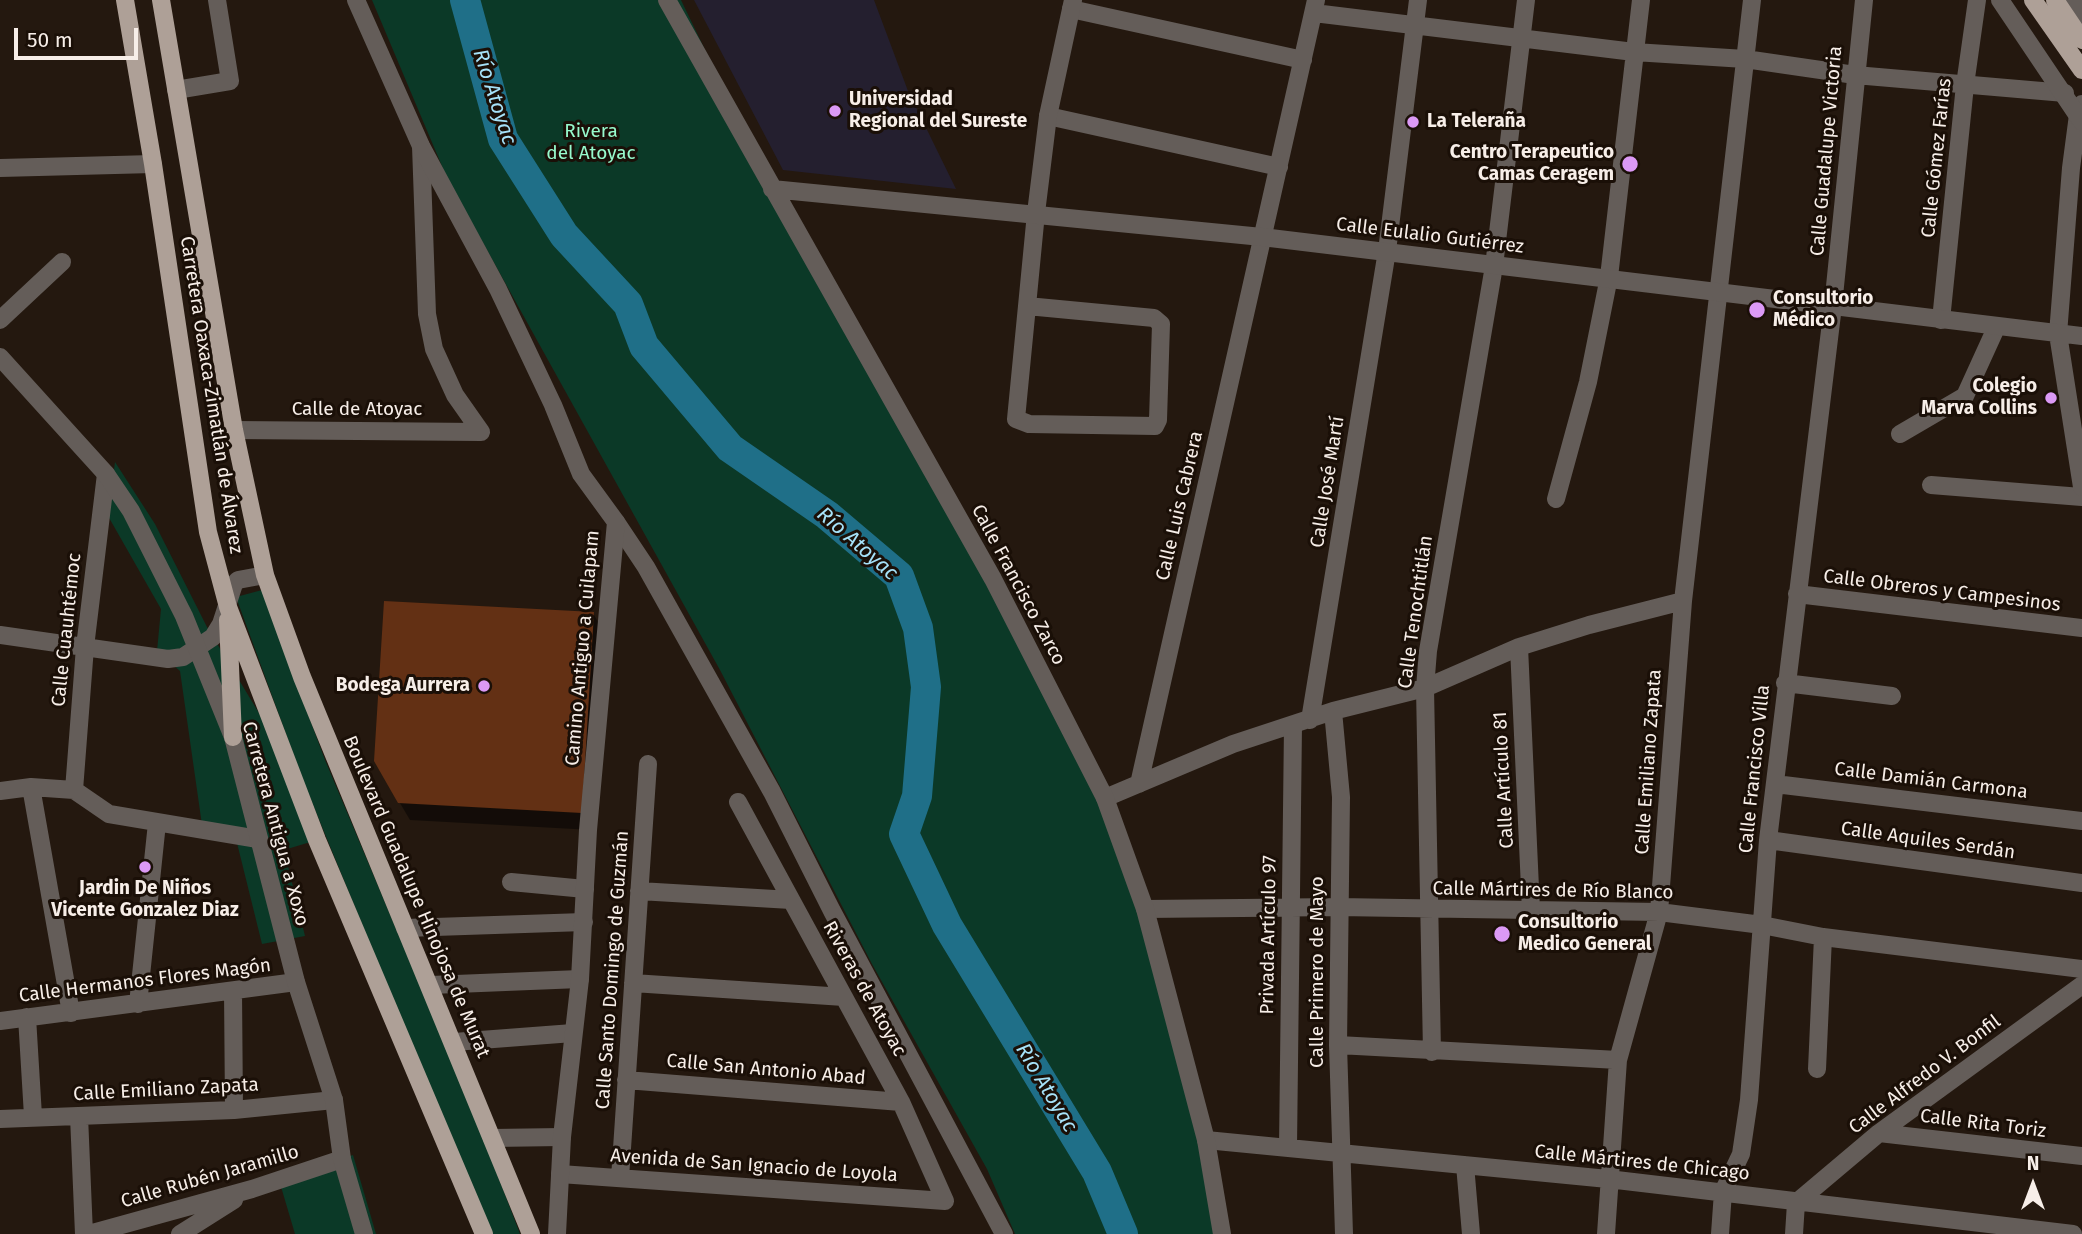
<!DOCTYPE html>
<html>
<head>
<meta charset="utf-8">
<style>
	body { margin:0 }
	#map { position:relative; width:2082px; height:1234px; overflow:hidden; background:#24180f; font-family:"Fira Sans",sans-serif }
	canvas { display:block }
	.north { position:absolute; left:1998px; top:1150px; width:70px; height:70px; -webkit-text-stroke:5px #1a0f07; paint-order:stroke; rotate:0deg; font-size:19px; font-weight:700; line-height:28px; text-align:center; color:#f7eee8 }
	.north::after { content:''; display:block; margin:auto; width:24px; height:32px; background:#f7eee8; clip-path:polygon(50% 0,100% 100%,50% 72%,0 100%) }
	.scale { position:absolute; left:14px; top:28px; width:124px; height:32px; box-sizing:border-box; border:4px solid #f7eee8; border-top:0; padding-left:9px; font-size:21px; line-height:24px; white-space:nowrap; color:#f7eee8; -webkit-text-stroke:5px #1a0f07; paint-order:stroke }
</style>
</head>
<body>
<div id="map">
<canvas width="2082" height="1234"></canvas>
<div class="north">N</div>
<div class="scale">50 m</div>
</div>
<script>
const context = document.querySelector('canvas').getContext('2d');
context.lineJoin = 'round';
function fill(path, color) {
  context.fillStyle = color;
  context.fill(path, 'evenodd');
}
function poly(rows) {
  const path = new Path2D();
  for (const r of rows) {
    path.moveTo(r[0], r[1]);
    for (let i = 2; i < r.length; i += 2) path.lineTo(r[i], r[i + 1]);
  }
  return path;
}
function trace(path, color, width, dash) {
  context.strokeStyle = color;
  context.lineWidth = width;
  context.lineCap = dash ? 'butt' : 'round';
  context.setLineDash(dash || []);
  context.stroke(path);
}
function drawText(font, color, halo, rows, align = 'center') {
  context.font = font + ' "Fira Sans",sans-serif';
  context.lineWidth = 6;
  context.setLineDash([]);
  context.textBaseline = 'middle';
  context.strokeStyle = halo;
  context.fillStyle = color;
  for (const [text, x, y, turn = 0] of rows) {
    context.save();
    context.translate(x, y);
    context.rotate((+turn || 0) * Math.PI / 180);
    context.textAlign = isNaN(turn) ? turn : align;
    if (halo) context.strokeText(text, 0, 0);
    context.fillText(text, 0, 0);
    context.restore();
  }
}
fill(poly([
	[694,0,874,0,908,91,956,189,783,170]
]), '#241f2f');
fill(poly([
	[372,0,681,0,772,189,1105,798,1206,1140,1222,1234,1015,1234,987,1169,872,964,720,670,447,178],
	[115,462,155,524,207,627,265,723,317,840,284,850,305,936,262,944,237,843,203,832,180,671,157,651,161,609,108,516],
	[262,590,325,760,477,1121,520,1234,489,1234,302,778,236,597],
	[353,1155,376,1234,295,1234,279,1180]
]), '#0b3927');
fill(poly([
	[593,613,603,631,592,830,410,820,375,761]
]), '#0007');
trace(poly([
	[465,0,503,139,564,235,628,304,644,346,730,448,827,515,899,576,918,628,926,687,917,796,904,834,947,925,1097,1172,1123,1234]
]), '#1f6f88', 30);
fill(poly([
	[384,601,594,612,582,813,398,803,374,761]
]), '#633014');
trace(poly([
	[1071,9,1303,60],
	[1314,13,1634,52,1745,59,1855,75,2065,93],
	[176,90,230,81,217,0],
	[1048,116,1279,167],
	[421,146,427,314,434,349,455,395,481,432],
	[0,168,153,164],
	[1027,306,1154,318,1161,324,1158,420,1155,426,1029,424,1016,419,1027,306,1036,213],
	[0,320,62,262],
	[1941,320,1965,85,1977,0],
	[2058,334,2071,168,2078,115,2082,104],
	[234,430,481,432],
	[1900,434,1965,396,1996,328],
	[1931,485,2082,497],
	[1556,499,1588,382,1609,277,1641,0],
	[616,522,646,567,772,792,832,911,1004,1234],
	[1797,594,2082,628],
	[0,635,168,659,183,657,213,637,221,624,234,584,238,580,265,575],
	[1519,647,1531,910],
	[1785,683,1892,696],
	[1333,711,1341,797,1338,1045,1344,1234],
	[1310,720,1387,251,1418,0],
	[1139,784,1316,0],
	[1775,784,2082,821],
	[31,787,71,1013],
	[74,790,85,647,106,474],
	[0,791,31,787,74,790,109,814,258,839],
	[1105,798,1233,744,1333,711,1425,688,1519,647,1589,625,1683,601],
	[1768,840,2082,883],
	[511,882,585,889],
	[639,891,791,900],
	[1145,909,1338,907,1659,912,1762,925,1823,937,2082,969],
	[405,928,584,922],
	[633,983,844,997],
	[431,985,580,979],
	[233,991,234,1110],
	[138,1004,157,823],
	[27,1017,33,1116],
	[0,1021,296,982],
	[454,1042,573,1033],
	[1338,1045,1618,1060],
	[1432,1052,1425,688,1428,651,1494,266,1526,0],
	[1817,1069,1823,937],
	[626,1080,901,1102],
	[79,1116,84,1234],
	[0,1119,234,1110,334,1100],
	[1879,1133,2082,1156],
	[492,1138,562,1137],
	[1206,1140,1608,1179,2073,1234],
	[1288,1147,1293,725],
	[1465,1165,1471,1234],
	[560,1174,945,1201,901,1102,738,802],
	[620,1178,648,764],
	[89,1234,252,1189,342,1159],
	[180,1234,234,1200],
	[1606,1234,1618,1060,1659,912,1683,601,1752,0],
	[1720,1234,1723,1192,1741,1154,1749,1100,1768,840,1833,306,1864,0],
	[1794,1234,1796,1203,1879,1133,2082,985]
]), '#645d59', 18);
trace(poly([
	[356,0,421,146,498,289,553,405,581,474,616,522,588,830,580,979,562,1137,557,1234],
	[667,0,993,579,1105,798,1145,909,1206,1140,1222,1234],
	[2000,0,2082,122],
	[2073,0,2079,36],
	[772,189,1262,237,2082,336],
	[1036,213,1048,116,1073,0],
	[2058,334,2082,487],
	[0,357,106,474,131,511,184,616,233,737,296,982,334,1100,342,1159,364,1234]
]), '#645d59', 18);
trace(poly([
	[125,0,153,164,208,532,228,607,317,840,484,1234],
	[161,0,234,430,265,575,302,677,531,1234],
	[2033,0,2082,70],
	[2055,0,2082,40],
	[228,620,233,737]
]), '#aea097', 18);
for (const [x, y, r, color] of [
	[835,111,7,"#db99f5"],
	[1413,122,7,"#db99f5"],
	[1630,164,9,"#db99f5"],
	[1757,310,9,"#db99f5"],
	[2051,398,7,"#db99f5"],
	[484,686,7,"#db99f5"],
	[145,867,7,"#db99f5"],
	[1502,934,9,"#db99f5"]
]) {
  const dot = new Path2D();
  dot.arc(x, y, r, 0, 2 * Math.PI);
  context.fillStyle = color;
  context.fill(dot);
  trace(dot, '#1a0f07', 2.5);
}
drawText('bold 19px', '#f7eee8', '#1a0f07', [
	["Universidad",849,100],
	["Regional del Sureste",849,122],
	["La Teleraña",1427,122],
	["Centro Terapeutico",1614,153,"right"],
	["Camas Ceragem",1614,175,"right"],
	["Consultorio",1773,299],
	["Médico",1773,321],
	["Colegio",2037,387,"right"],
	["Marva Collins",2037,409,"right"],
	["Bodega Aurrera",470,686,"right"],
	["Jardin De Niños",145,889,"center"],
	["Vicente Gonzalez Diaz",145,911,"center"],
	["Consultorio",1518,923],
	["Medico General",1518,945]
], 'left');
drawText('19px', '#97facd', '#1a0f07', [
	["Rivera",591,132],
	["del Atoyac",591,154]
]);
drawText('19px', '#f7eee8', '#1a0f07', [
	["Calle Guadalupe Victoria",1827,151,-85],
	["Calle Gómez Farías",1937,158,-84],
	["Calle Eulalio Gutiérrez",1430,236,7],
	["Carretera Oaxaca-Zimatlán de Álvarez",211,395,81],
	["Calle de Atoyac",357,410],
	["Calle José Martí",1328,482,-81],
	["Calle Luis Cabrera",1180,506,-77],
	["Calle Francisco Zarco",1018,585,62],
	["Calle Obreros y Campesinos",1942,591,7],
	["Calle Tenochtitlán",1416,612,-82],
	["Calle Cuauhtémoc",67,630,-84],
	["Camino Antiguo a Cuilapam",583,648,-85],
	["Calle Emiliano Zapata",1649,762,-86],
	["Calle Francisco Villa",1755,769,-84],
	["Calle Artículo 81",1504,780,-93],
	["Calle Damián Carmona",1931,781,7],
	["Carretera Antigua a Xoxo",275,824,75],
	["Calle Aquiles Serdán",1928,841,8],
	["Calle Mártires de Río Blanco",1553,891,1],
	["Boulevard Guadalupe Hinojosa de Murat",416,897,67],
	["Privada Artículo 97",1269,935,-89],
	["Calle Santo Domingo de Guzmán",613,970,-86],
	["Calle Primero de Mayo",1318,972,-90],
	["Calle Hermanos Flores Magón",145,981,-7],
	["Riveras de Atoyac",864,989,61],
	["Calle San Antonio Abad",766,1070,5],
	["Calle Alfredo V. Bonfil",1925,1075,-37],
	["Calle Emiliano Zapata",166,1090,-3],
	["Calle Rita Toriz",1983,1124,7],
	["Calle Mártires de Chicago",1642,1163,6],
	["Avenida de San Ignacio de Loyola",754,1166,4],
	["Calle Rubén Jaramillo",210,1177,-16]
]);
drawText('italic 21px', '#a6e2f9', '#1a0f07', [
	["Río Atoyac",494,97,72],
	["Río Atoyac",857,544,41],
	["Río Atoyac",1046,1088,59]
]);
</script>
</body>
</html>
